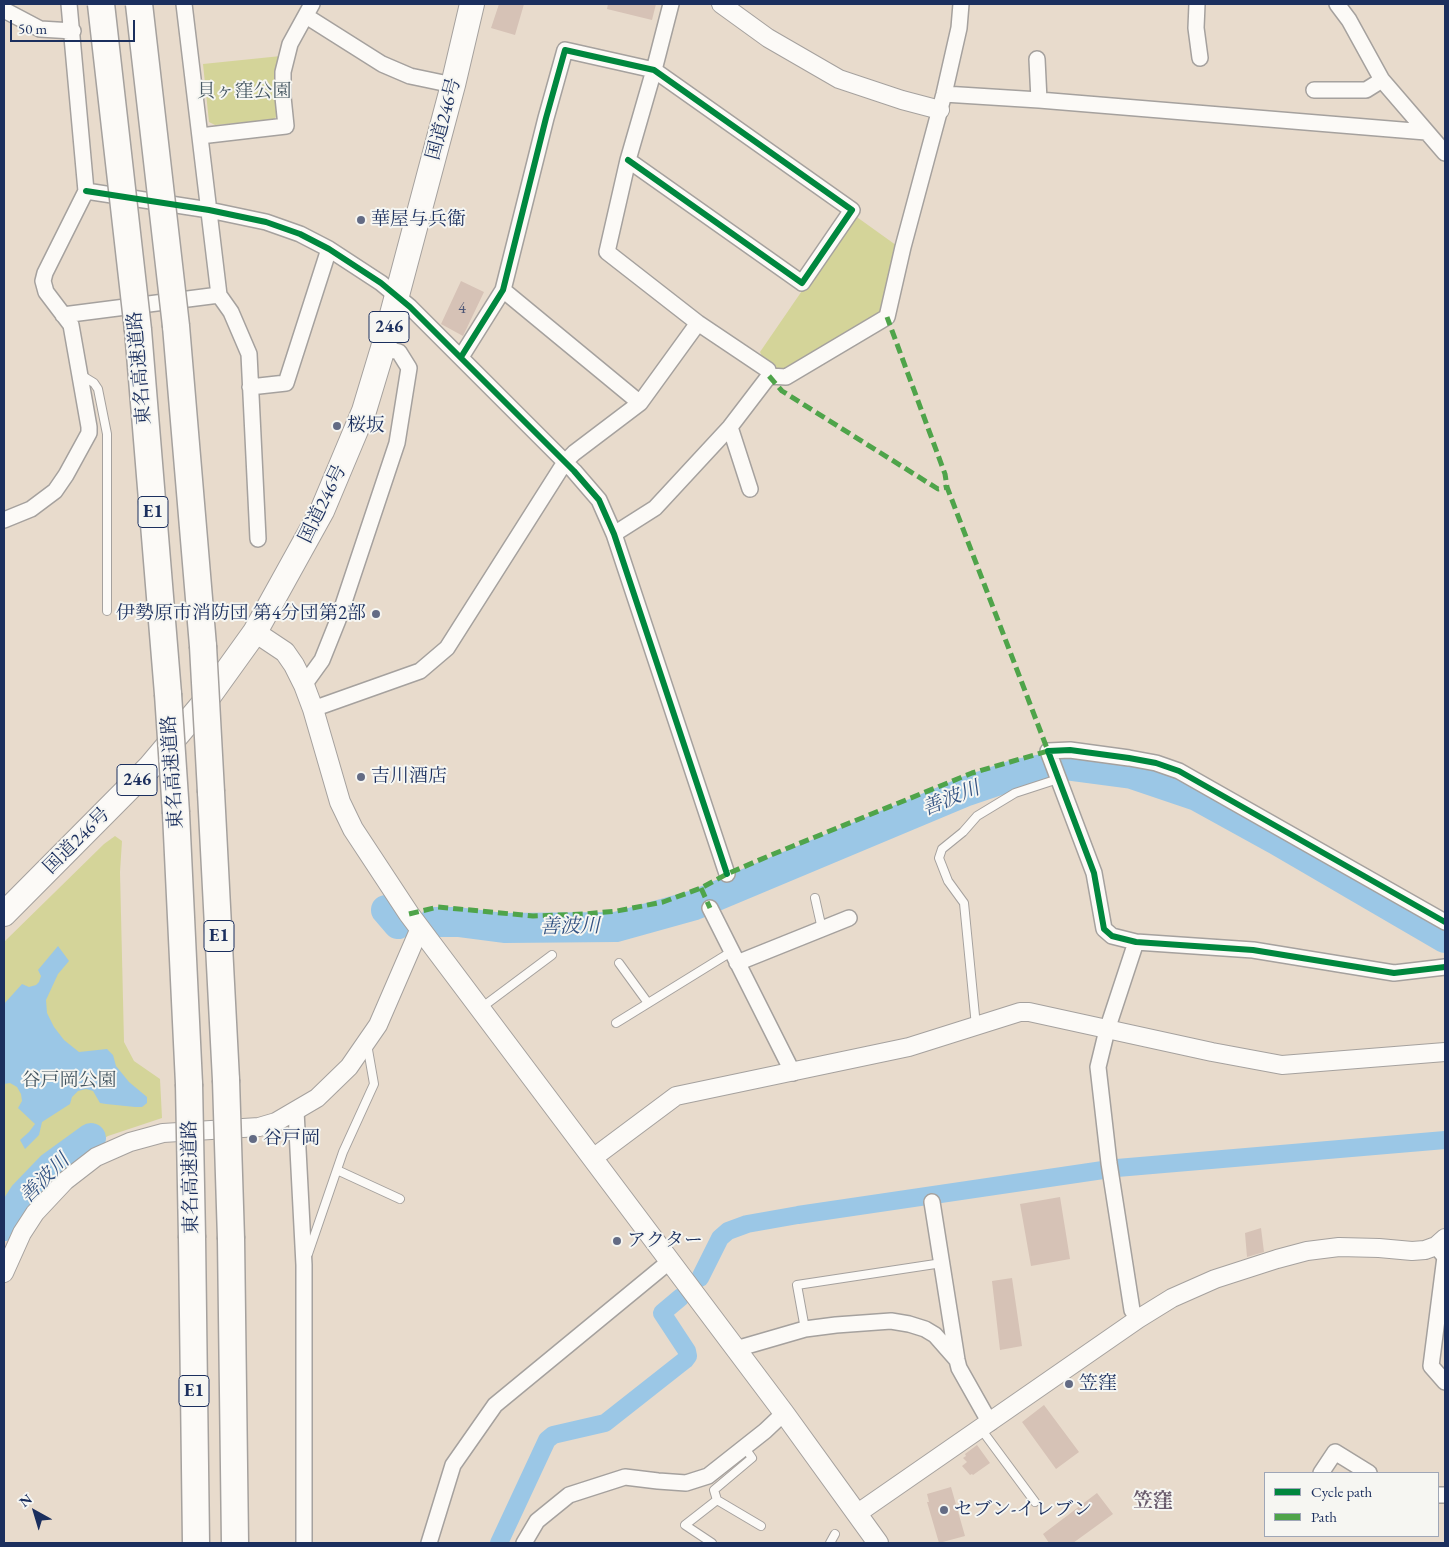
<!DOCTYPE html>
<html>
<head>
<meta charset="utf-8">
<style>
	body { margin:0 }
	#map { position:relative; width:1449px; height:1547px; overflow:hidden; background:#e8dbcc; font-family:"EB Garamond",serif }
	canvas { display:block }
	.frame { position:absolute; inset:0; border:5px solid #1b2f5e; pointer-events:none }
	.legend { position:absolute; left:1264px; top:1472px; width:175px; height:65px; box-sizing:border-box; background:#f6f6f2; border:1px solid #9ea6b7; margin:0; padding:6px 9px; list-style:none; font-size:15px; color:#1b2f5e }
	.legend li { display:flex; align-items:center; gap:10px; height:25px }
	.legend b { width:25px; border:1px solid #9ea6b7 }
	.north { position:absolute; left:10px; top:1487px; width:50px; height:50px; -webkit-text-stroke:4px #f6f6f2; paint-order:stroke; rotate:321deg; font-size:14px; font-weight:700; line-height:20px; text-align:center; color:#1b2f5e }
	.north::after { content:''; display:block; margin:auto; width:18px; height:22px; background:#1b2f5e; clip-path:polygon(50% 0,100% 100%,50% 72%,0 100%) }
	.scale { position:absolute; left:10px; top:20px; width:125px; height:22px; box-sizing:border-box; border:2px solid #1b2f5e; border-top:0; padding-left:6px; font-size:15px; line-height:18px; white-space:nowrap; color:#1b2f5e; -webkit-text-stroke:4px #f6f6f2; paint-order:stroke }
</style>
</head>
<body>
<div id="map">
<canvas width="1449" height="1547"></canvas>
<div class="frame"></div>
<ul class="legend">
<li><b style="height:6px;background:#00873e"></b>Cycle path</li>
<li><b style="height:6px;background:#4fa44a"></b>Path</li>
</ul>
<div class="north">N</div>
<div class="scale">50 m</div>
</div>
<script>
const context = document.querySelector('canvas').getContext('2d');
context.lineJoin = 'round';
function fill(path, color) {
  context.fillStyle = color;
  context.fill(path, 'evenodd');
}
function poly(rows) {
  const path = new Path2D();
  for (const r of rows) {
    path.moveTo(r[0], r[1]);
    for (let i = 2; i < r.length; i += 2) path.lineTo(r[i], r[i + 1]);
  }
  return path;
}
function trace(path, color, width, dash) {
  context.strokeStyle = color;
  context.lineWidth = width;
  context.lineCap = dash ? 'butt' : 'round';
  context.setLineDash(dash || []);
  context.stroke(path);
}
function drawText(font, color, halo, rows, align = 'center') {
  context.font = font + ' "EB Garamond","Noto Serif JP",serif';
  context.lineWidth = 4;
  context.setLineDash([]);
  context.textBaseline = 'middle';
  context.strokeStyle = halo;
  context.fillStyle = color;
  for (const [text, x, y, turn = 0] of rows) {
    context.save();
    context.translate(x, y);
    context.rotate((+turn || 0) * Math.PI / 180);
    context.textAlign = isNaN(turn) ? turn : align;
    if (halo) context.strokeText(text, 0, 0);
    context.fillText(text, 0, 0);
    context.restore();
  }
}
fill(poly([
	[281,56,279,114,273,120,215,125,209,122,203,64],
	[854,215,900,248,883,316,780,373,765,363,760,352],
	[115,836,122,841,120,872,124,1042,134,1061,160,1079,162,1118,108,1136,78,1153,52,1174,32,1195,14,1222,4,1241,4,942,104,844]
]), '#d4d499');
fill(poly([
	[58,946,69,961,58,974,46,1000,47,1013,54,1027,64,1040,79,1052,107,1049,113,1055,116,1066,129,1082,147,1097,147,1103,142,1107,135,1107,106,1104,100,1103,93,1091,86,1089,78,1091,72,1097,70,1104,42,1122,39,1135,25,1149,20,1140,29,1132,35,1124,18,1108,22,1101,21,1094,17,1087,10,1083,4,1084,4,1004,22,984,29,987,36,985,39,982,41,976,38,970]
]), '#9bc7e6');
trace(poly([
	[1117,1168,1445,1140],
	[700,1278,720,1238,728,1231,747,1224,798,1215,1103,1170],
	[499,1543,547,1440,553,1435,605,1423,685,1360,688,1356,687,1351,662,1313,681,1297]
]), '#9bc7e6', 18);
trace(poly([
	[386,910,398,924],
	[434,922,458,922,504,928,616,927,695,905,967,791,1017,774,1064,765,1132,774,1197,796,1275,839,1445,938],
	[4,1226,24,1195,51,1167,91,1138]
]), '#9bc7e6', 30);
fill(poly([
	[499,4,524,4,515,35,491,28],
	[608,4,656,4,652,20,607,9],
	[461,281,484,292,463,336,441,324],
	[1060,1197,1070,1259,1031,1266,1020,1204],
	[1261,1228,1264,1252,1247,1257,1245,1233],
	[1012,1278,1022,1346,1000,1350,992,1281],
	[1044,1405,1079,1452,1056,1469,1022,1422],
	[977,1445,990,1463,973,1475,972,1474,970,1475,962,1466,967,1462,963,1458,966,1456,965,1454],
	[951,1487,965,1536,939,1543,927,1502,929,1502,927,1494],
	[1097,1493,1113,1514,1073,1543,1049,1543,1043,1534]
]), '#d6c2b6');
const service = poly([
	[81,375,94,383,98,389,107,434,107,611],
	[815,898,822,929],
	[619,963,648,1003],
	[481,1008,552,955],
	[616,1023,731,952],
	[976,1026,964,903,948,881,939,858,942,849,963,832,977,816,1015,793,1058,779],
	[337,1170,400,1199],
	[308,1254,343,1152,374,1084,367,1044],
	[805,1329,797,1285,942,1263],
	[981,1429,1035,1502],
	[745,1448,752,1458,714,1490,717,1500,761,1526],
	[712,1543,685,1525,717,1500],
	[830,1543,835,1534]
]);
const minor = poly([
	[184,4,219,295,231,312,249,354,258,539],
	[671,4,654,70,628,160,607,252,698,323,768,370,769,376],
	[1197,4,1196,28,1200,58],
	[1337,4,1349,20,1382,80,1445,153],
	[4,10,40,29,73,31],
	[306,16,382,64,410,76,453,85],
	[1037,59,1039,100],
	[1314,90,1366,90,1382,80],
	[944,94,1039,100,1426,132],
	[200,136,286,126,283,97,283,72,290,44,312,4],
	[86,191,209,210,266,222,300,234,329,249,381,283,410,307,574,471,599,500,614,534,727,874],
	[503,290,640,403],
	[63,315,219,295],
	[461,357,503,290,546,118,565,50,654,70,852,210,802,283,628,160],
	[769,376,786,377,887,317,903,247,944,94,959,28,961,4],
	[250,387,286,383,329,249],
	[730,427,750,489],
	[4,520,31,509,55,491,66,475,89,433,89,427,71,325,46,292,43,281,45,273,86,191,69,4],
	[614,534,655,508,730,427,769,376],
	[304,685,322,660,338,620,397,443,409,368,399,352,383,348],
	[313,709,420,671,447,648,565,462,574,453,640,403,698,323],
	[710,908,793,1073],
	[1445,922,1179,771,1156,763,1129,758,1070,750,1048,751,1094,873,1104,929,1112,936,1136,942,1253,950,1394,973,1445,967],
	[1136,942,1107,1030,1098,1067,1109,1163,1132,1310,1138,1319],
	[737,963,849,918],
	[296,1111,304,1265,304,1543],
	[932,1202,957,1360,959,1368,990,1423],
	[1436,1246,1445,1257,1431,1366,1445,1382],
	[736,1349,805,1329,836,1325,891,1321,909,1324,925,1329,935,1335,957,1360],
	[1321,1473,1335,1452,1369,1473],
	[1438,1495,1445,1495],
	[429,1543,453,1465,495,1405,670,1261],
	[524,1543,537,1521,569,1495,625,1477,658,1481,686,1483,708,1476,765,1431,784,1413]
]);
const tertiary = poly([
	[721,4,768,38,839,79,902,100,940,110],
	[593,1158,676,1096,909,1047,1020,1012,1029,1012,1212,1052,1282,1065,1445,1052],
	[4,1273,22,1233,35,1213,65,1181,96,1157,130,1142,163,1133,259,1127,276,1122,317,1098,349,1067,378,1025,420,928],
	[858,1513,1138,1319,1172,1298,1215,1279,1277,1259,1307,1251,1339,1247,1379,1248,1412,1251,1425,1250,1436,1246,1445,1238]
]);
const secondary = poly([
	[255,632,285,652,294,665,304,685,313,709,340,802,353,829,409,914,784,1413,878,1543]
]);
const trunk = poly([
	[4,914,150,767,204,703,255,632,322,511,364,411,383,348,453,85,472,4]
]);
const motorway = poly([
	[176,326,203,646],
	[138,330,168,694],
	[211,792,226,1080],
	[176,813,189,1084],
	[192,1238,196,1543],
	[231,1239,235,1543]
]);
trace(service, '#a5a19e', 10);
trace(minor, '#a5a19e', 18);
trace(tertiary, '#a5a19e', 20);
trace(secondary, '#a5a19e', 22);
trace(trunk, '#a5a19e', 26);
trace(motorway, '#a5a19e', 29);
trace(service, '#fcfaf7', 8);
trace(minor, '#fcfaf7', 15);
trace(tertiary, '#fcfaf7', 18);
trace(secondary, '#fcfaf7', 20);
trace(trunk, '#fcfaf7', 24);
trace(motorway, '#fcfaf7', 26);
const motorwayBridge = poly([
	[101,4,138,330],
	[139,4,176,326],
	[203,646,211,792],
	[168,694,176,813],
	[226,1080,231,1239],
	[189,1084,192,1238]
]);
trace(motorwayBridge, '#a5a19e', 29, []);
trace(motorwayBridge, '#fcfaf7', 26);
trace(poly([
	[769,376,782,391,938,489,947,487],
	[701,888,710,908],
	[409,914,438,907,533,916,585,914,617,911,663,902,701,888,727,874,771,855,972,773,1048,751,947,487,945,474,887,317]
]), '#4fa44a', 5, [10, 5]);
trace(poly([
	[86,191,209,210,266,222,300,234,329,249,381,283,410,307,574,471,599,500,614,534,727,874],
	[461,357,503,290,546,118,565,50,654,70,852,210,802,283,628,160],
	[1445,922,1179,771,1156,763,1129,758,1070,750,1048,751,1094,873,1104,929,1112,936,1136,942,1253,950,1394,973,1445,967]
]), '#00873e', 6);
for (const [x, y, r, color] of [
	[361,220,5,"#636b84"],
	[337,426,5,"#636b84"],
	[376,614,5,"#636b84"],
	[361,777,5,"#636b84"],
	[253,1139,5,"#636b84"],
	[617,1241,5,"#636b84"],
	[1069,1384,5,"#636b84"],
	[944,1510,5,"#636b84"]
]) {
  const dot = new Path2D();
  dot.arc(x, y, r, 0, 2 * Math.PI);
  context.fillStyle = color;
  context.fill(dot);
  trace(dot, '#f6f6f2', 2);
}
drawText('16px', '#4c5575', null, [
	["4",462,309]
]);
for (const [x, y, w] of [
	[389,327,40],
	[153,512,30],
	[137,780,40],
	[219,936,30],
	[194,1391,30]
]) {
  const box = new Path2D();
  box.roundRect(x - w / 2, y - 15.5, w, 31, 4);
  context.fillStyle = '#f6f6f2';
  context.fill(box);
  trace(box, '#1b2f5e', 1);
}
drawText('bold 18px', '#1b2f5e', null, [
	["246",389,327],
	["E1",153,512],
	["246",137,780],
	["E1",219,936],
	["E1",194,1391]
]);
drawText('19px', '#455762', '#f6f6f2', [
	["貝ヶ窪公園",244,92],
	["谷戸岡公園",69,1081]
]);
drawText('19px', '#1b2f5e', '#f6f6f2', [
	["国道246号",444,119,-75],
	["東名高速道路",140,368,-95],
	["国道246号",323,504,-64],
	["東名高速道路",173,772,-94],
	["国道246号",77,841,-45],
	["東名高速道路",191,1177,-91]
]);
drawText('19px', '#1b2f5e', '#f6f6f2', [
	["華屋与兵衛",371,220],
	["桜坂",347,426],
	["伊勢原市消防団 第4分団第2部",366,614,"right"],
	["吉川酒店",371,777],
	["谷戸岡",263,1139],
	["アクター",627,1241],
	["笠窪",1079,1384],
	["セブン-イレブン",954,1510]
], 'left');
drawText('italic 20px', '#335383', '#f6f6f2', [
	["善波川",951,799,-22],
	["善波川",570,927,-1],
	["善波川",45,1179,-45]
]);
drawText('bold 20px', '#695b6c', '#f6f6f2', [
	["笠窪",1153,1502]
]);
</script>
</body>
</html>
